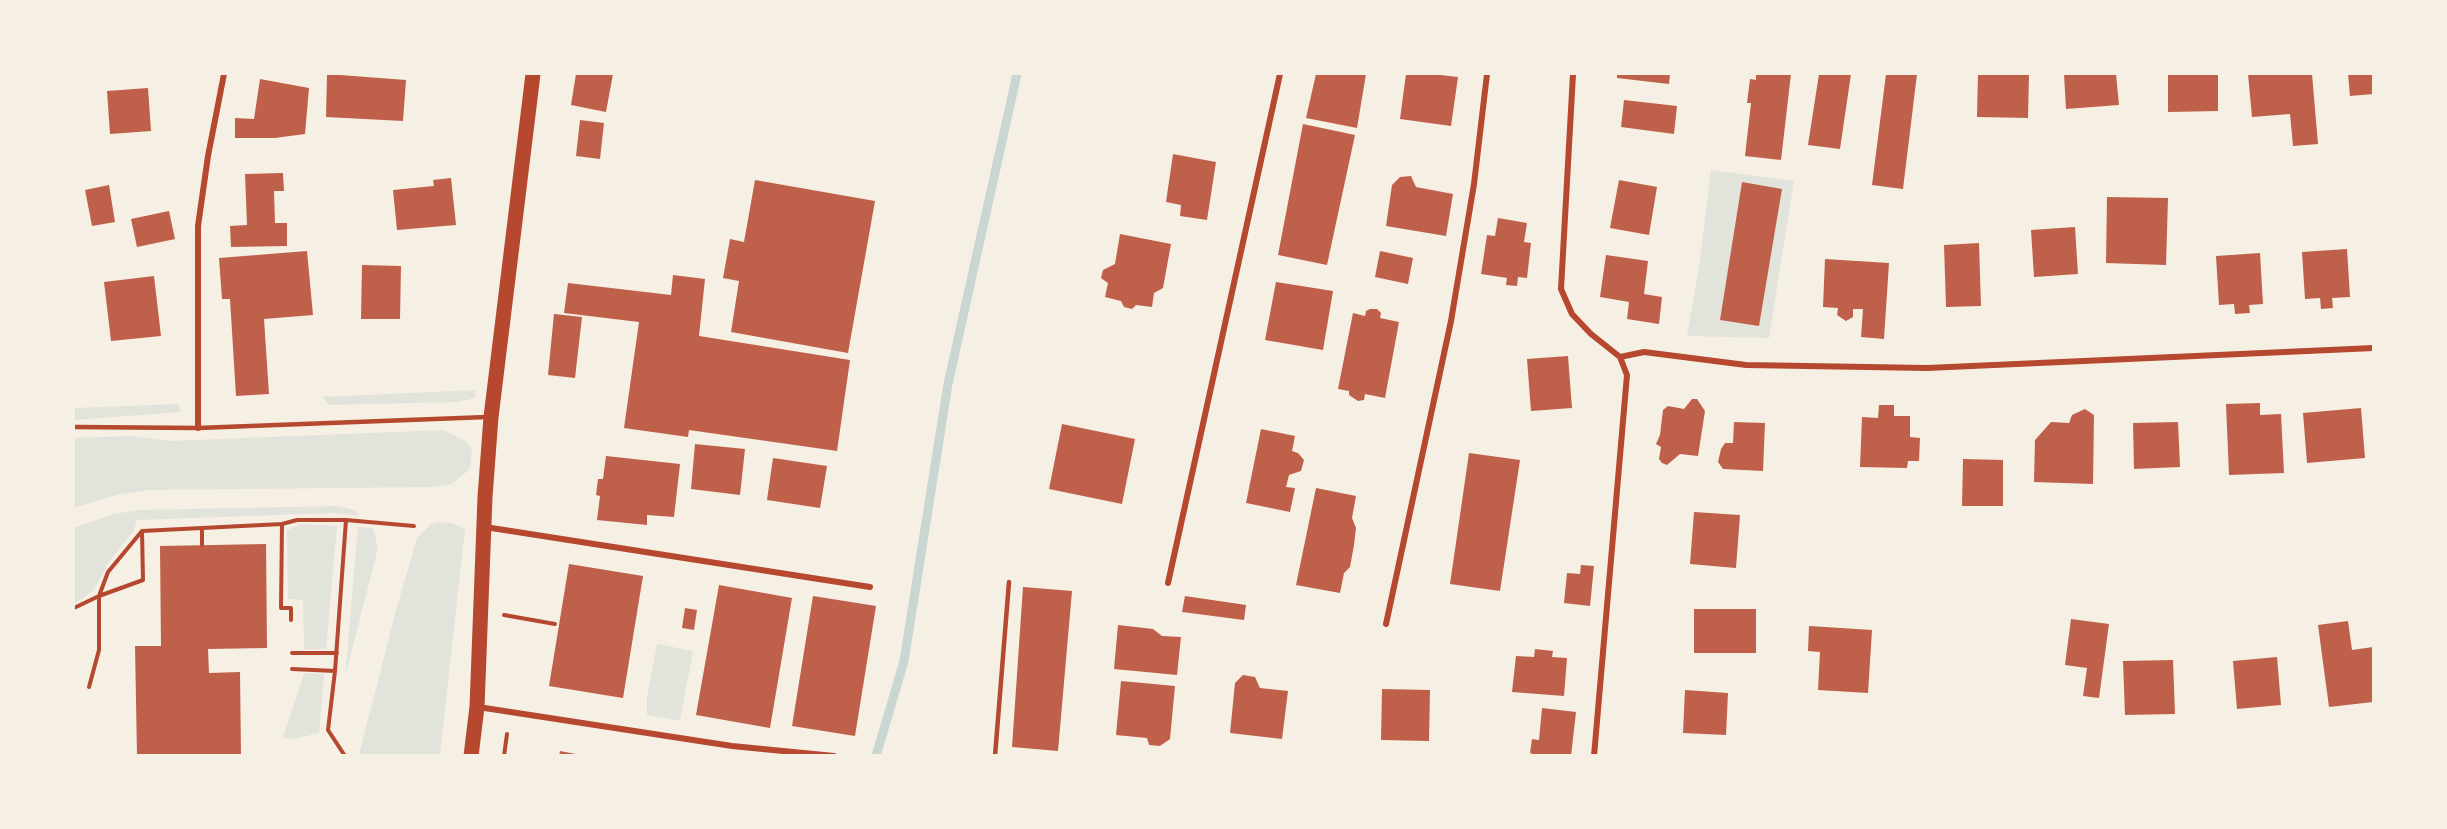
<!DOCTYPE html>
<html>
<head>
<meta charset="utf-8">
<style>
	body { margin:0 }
	#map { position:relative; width:2447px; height:829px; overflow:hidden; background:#f6efe4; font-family:"Roboto Serif",serif }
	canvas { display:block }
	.frame { position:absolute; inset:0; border:75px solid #f6efe4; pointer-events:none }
</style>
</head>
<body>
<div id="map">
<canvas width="2447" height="829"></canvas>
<div class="frame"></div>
</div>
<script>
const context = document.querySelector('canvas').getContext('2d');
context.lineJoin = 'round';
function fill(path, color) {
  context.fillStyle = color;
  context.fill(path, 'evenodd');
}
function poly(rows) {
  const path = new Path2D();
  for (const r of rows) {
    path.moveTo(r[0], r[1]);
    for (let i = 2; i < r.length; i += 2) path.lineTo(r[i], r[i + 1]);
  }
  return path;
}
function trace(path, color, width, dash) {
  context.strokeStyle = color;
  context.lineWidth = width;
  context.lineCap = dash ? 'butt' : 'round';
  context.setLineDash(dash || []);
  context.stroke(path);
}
fill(poly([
	[1711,170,1794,181,1769,338,1687,336,1700,259],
	[475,390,475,398,458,402,329,405,322,397],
	[179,404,180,412,74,420,74,408],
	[444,430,467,442,472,451,470,469,452,484,434,487,148,490,116,495,74,508,74,438,131,436,170,441],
	[337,506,354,510,360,516,334,513,137,520,134,530,109,562,93,591,74,604,74,528,113,514,140,510],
	[438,522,452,523,465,529,440,755,359,755,396,610,417,538,431,524],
	[301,524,337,526,326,649,304,649,303,600,288,599,287,530],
	[358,527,373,528,378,548,345,677],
	[657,644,693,651,680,721,647,715,647,697],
	[304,673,324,674,319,733,295,739,283,738]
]), '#e2e4dc');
trace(poly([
	[876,756,904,661,948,384,1017,74]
]), '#c9d6d2', 9);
fill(poly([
	[327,74,406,80,403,121,326,117],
	[576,74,613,74,606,112,571,105],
	[1316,74,1366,74,1357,128,1306,118],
	[1406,74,1432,74,1458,77,1451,126,1400,119],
	[1617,74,1670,74,1669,84,1617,78],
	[1756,74,1791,74,1781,160,1745,156,1751,103,1747,103,1750,79,1756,80],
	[1819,74,1851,74,1840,149,1808,145],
	[1886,74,1917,74,1903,189,1872,185],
	[1978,74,2029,74,2028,118,1977,117],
	[2064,74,2116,74,2119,105,2066,109],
	[2168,74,2218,74,2218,111,2168,112],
	[2248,74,2312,74,2318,144,2293,146,2290,114,2252,117],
	[2348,74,2373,74,2373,94,2350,96],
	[260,79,309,88,305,134,275,138,235,138,235,118,254,119],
	[148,88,151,131,110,134,107,91],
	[1624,100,1677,106,1674,134,1621,127],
	[580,120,604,123,600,159,576,156],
	[1303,124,1355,135,1327,265,1278,255],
	[1173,154,1216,162,1207,220,1180,216,1181,205,1166,202],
	[283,173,284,191,274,191,275,223,287,223,287,246,231,247,230,226,247,225,245,174],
	[1411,176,1416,187,1453,194,1446,236,1386,226,1392,185,1400,177],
	[451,178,456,225,397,230,393,190,434,186,433,180],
	[755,180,875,201,848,353,731,332,739,281,723,278,730,239,744,242],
	[1619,180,1657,187,1649,235,1610,228],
	[1742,182,1782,189,1759,326,1720,320],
	[109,185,115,222,92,226,85,190],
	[2107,197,2168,198,2166,265,2106,263],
	[169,211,175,239,137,247,131,219],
	[1498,218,1527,223,1524,242,1531,243,1527,278,1518,277,1517,286,1506,285,1507,278,1481,274,1487,235,1495,236],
	[2075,227,2078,274,2034,277,2031,230],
	[1120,234,1171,244,1163,288,1154,293,1152,307,1136,305,1132,309,1124,307,1121,301,1105,297,1108,283,1101,278,1103,270,1115,264],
	[1979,243,1981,306,1946,307,1944,245],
	[2347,249,2350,297,2332,298,2333,308,2321,309,2320,298,2305,299,2302,252],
	[307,251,313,315,264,319,269,394,236,396,230,299,222,299,219,258],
	[1380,251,1413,258,1408,284,1375,277],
	[2260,253,2263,304,2249,305,2250,313,2235,314,2234,304,2219,305,2216,256],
	[1606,255,1648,261,1644,294,1662,297,1659,324,1627,319,1629,302,1600,297],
	[1825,259,1889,263,1884,339,1861,337,1863,309,1853,309,1853,317,1846,321,1837,315,1838,308,1823,307],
	[362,265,401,266,400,319,361,319],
	[673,275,705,279,699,336,850,360,837,451,689,430,688,437,624,428,639,322,564,313,568,283,671,295],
	[154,276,161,336,111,341,104,282],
	[1276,282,1333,291,1323,350,1265,340],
	[1370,309,1377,309,1381,313,1380,318,1399,322,1385,398,1365,394,1364,400,1358,401,1349,395,1349,391,1338,389,1353,313,1365,316,1366,311],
	[554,314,582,317,575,378,548,375],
	[1568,356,1572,408,1531,411,1527,359],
	[1692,399,1697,399,1705,411,1698,456,1680,454,1667,465,1662,463,1659,459,1661,447,1656,444,1660,435,1663,410,1668,406,1684,409],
	[2260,403,2260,415,2281,414,2284,473,2229,475,2226,404],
	[1879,405,1894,405,1894,416,1910,416,1910,437,1920,438,1919,461,1908,461,1907,468,1860,467,1862,417,1878,418],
	[2361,408,2365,458,2307,463,2303,413],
	[2085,409,2094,415,2093,484,2034,482,2035,440,2051,422,2069,423,2072,415],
	[1734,422,1765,423,1763,471,1723,469,1718,462,1721,449,1725,443,1733,443],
	[2178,422,2180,467,2134,469,2133,423],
	[1062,424,1135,439,1122,504,1049,489],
	[1261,429,1295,436,1292,451,1298,453,1304,460,1301,471,1289,475,1286,487,1295,488,1290,512,1246,503],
	[695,444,745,449,740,495,691,489],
	[1469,453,1520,460,1500,591,1450,584],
	[606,456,680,464,674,517,647,515,647,525,597,520,600,496,596,495,598,479,603,479],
	[773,458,827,466,820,508,767,500],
	[1963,459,2003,460,2003,506,1962,506],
	[1316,488,1356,496,1352,518,1356,528,1354,545,1350,567,1344,573,1340,593,1296,585],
	[1694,512,1740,515,1736,568,1690,564],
	[266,544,267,648,208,649,209,673,240,672,241,756,137,756,135,646,161,646,160,546],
	[569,564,643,576,623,698,549,686],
	[1581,565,1594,566,1590,606,1564,603,1567,573,1580,574],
	[719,585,792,598,770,728,696,715],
	[1023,587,1072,591,1058,751,1012,747],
	[813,596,876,606,855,736,792,726],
	[1185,596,1246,605,1244,620,1182,612],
	[685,608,697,610,694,630,682,628],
	[1694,609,1756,609,1756,653,1694,653],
	[2071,619,2109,624,2099,698,2083,696,2087,668,2065,665],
	[2348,621,2352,650,2373,647,2373,702,2329,707,2318,625],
	[1118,625,1153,629,1162,636,1181,637,1177,675,1114,669],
	[1809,626,1872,630,1868,693,1818,690,1820,652,1808,651],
	[1535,649,1553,651,1552,657,1567,658,1564,696,1512,692,1516,656,1534,657],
	[2277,657,2281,705,2237,709,2233,661],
	[2173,660,2175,714,2125,715,2123,661],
	[1243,675,1255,677,1260,688,1288,691,1282,739,1230,733,1235,683],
	[1121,681,1175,686,1170,739,1160,746,1149,745,1147,738,1116,735],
	[1382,689,1430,690,1429,741,1381,740],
	[1685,690,1728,693,1726,735,1683,733],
	[1542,708,1576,712,1571,756,1538,756,1530,753,1532,739,1539,740],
	[560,751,576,754,576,756,559,756]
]), '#bf614a');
trace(poly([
	[282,524,297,520,346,520,414,526],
	[202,528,202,545],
	[74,608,99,596,143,580,142,531],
	[504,615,555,624],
	[292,653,337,653],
	[292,669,335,671],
	[89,687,99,650,99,596,108,572,142,531,282,524,281,608,291,608,291,620],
	[345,756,328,730,335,671,346,520],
	[504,756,507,734]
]), '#b5482f', 4);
trace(poly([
	[74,427,198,428,487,417],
	[995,756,1009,582]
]), '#b5482f', 4.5);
trace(poly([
	[1573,74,1561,289,1572,314,1591,334,1620,357,1627,375,1594,756],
	[1620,357,1644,352,1746,365,1927,368,2374,348],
	[198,428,198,226,208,156,224,74],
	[485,527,870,587],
	[1168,583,1280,74],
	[1386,624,1451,321,1474,184,1487,74],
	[478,707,732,746,834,756]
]), '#b5482f', 6);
trace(poly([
	[471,756,477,707,485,497,491,417,533,74]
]), '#b5482f', 15);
</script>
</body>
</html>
